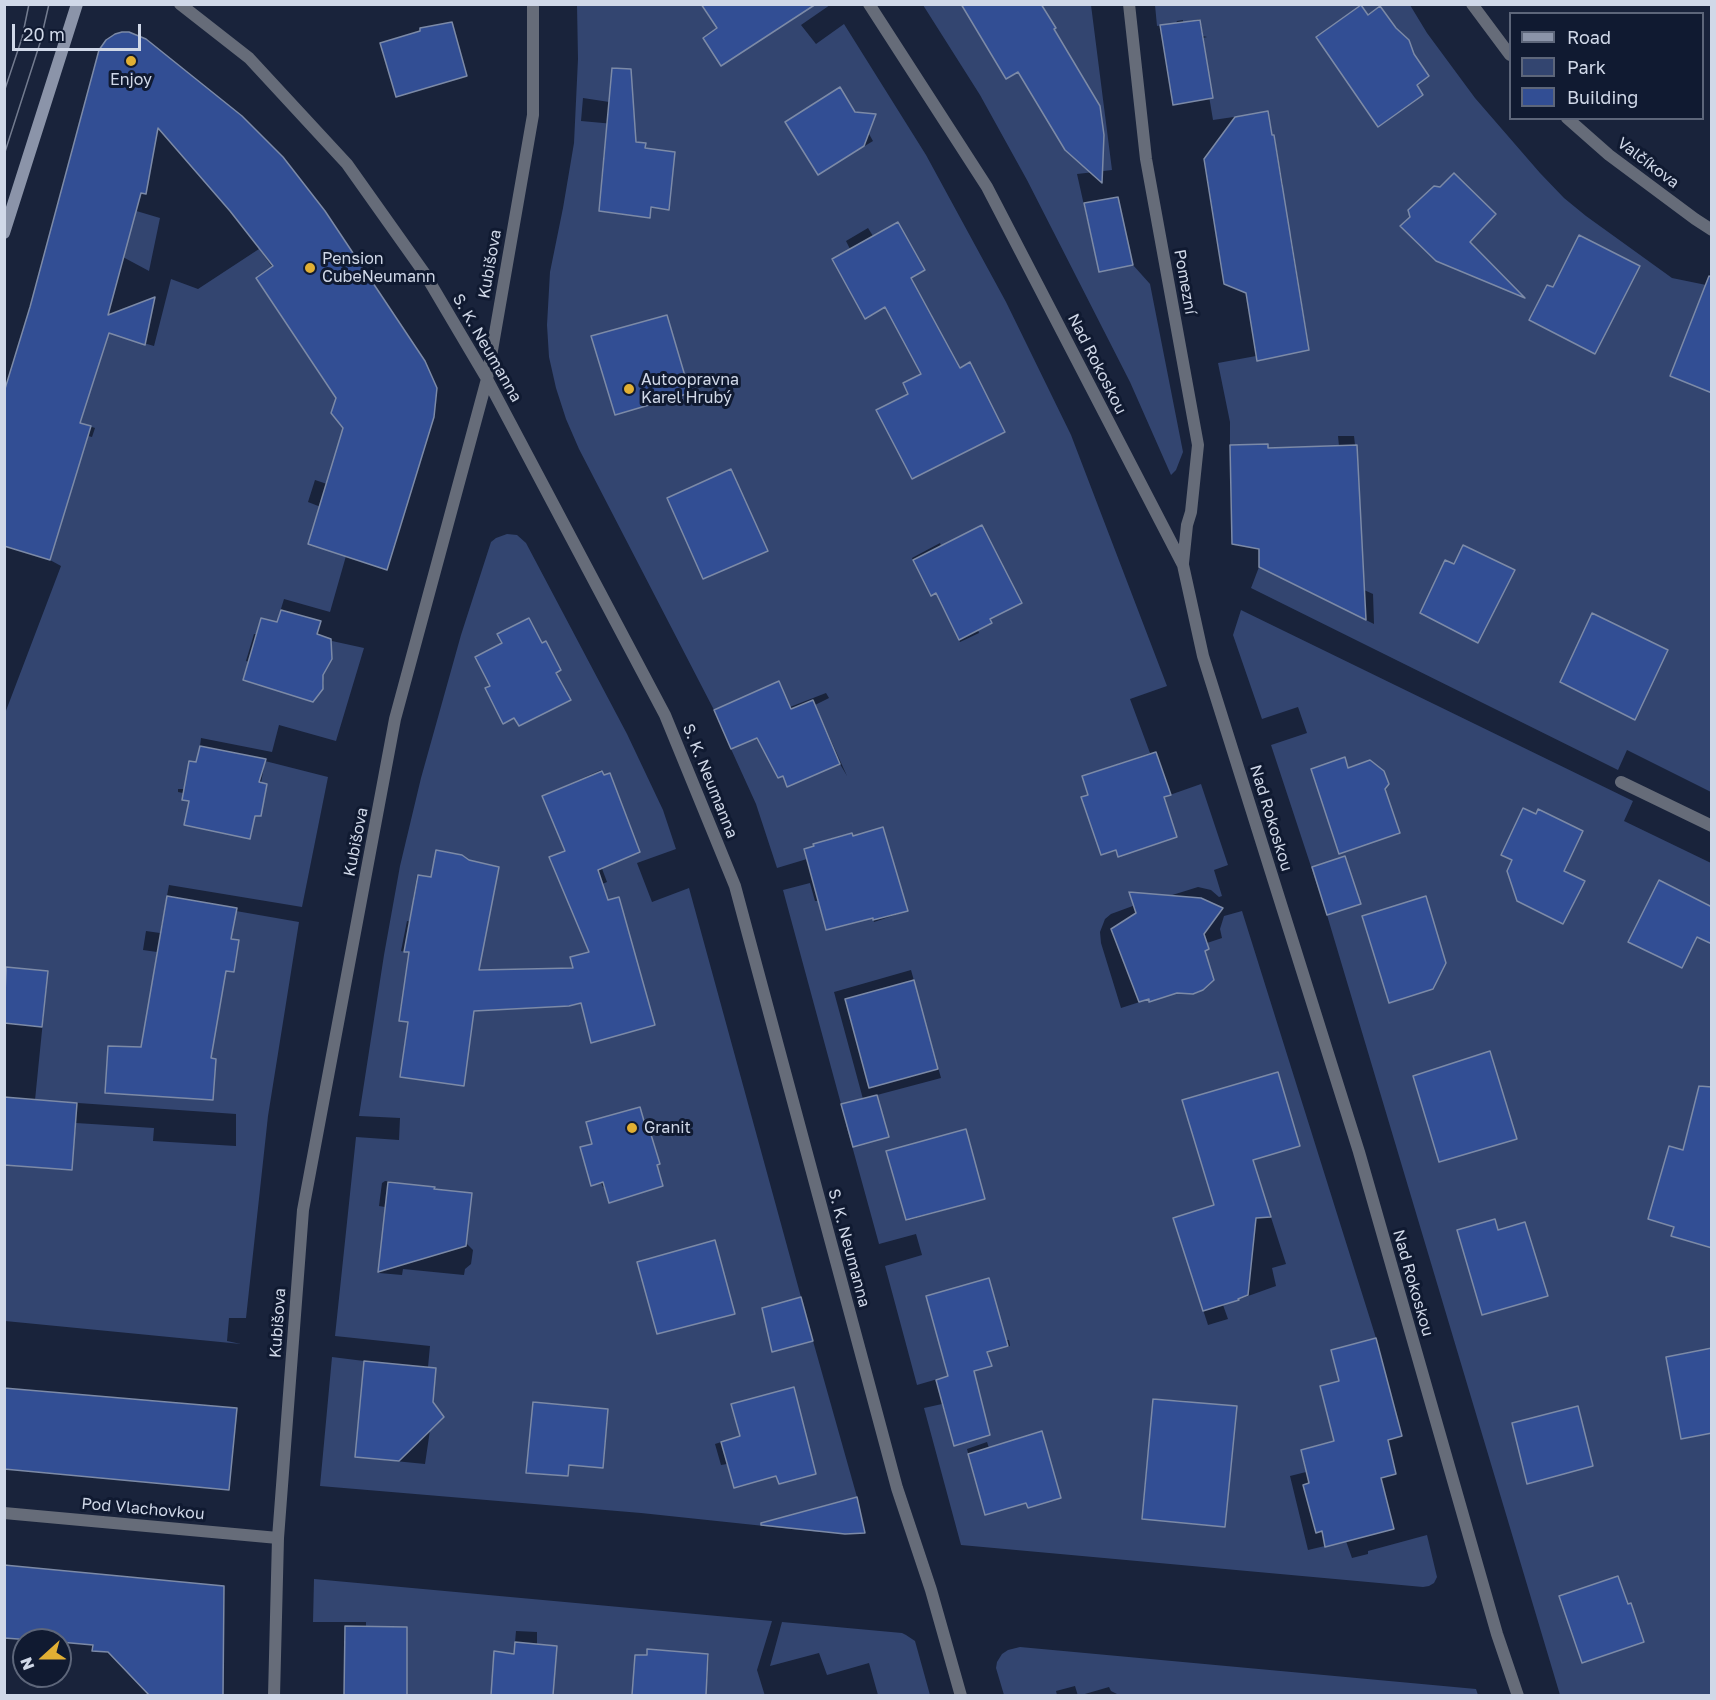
<!DOCTYPE html>
<html>
<head>
<meta charset="utf-8">
<style>
	body { margin:0 }
	#map { position:relative; width:1716px; height:1700px; overflow:hidden; background:#19233b; font-family:"Golos Text",sans-serif }
	canvas { display:block }
	.frame { position:absolute; inset:0; border:6px solid #d0d8e8; pointer-events:none }
	.legend { position:absolute; left:1509px; top:12px; width:195px; height:108px; box-sizing:border-box; background:#101a31; border:2px solid #5d667a; margin:0; padding:8px 10px; list-style:none; font-size:18px; color:#d0d8e8 }
	.legend li { display:flex; align-items:center; gap:12px; height:30px }
	.legend b { width:30px; border:2px solid #5d667a }
	.north { position:absolute; left:12px; top:1628px; width:60px; height:60px; box-sizing:border-box; background:#101a31; border:2px solid #5d667a; border-radius:50%; rotate:249deg; font-size:16px; font-weight:700; line-height:24px; text-align:center; color:#d0d8e8 }
	.north::after { content:''; display:block; margin:auto; width:21px; height:27px; background:#e1af34; clip-path:polygon(50% 0,100% 100%,50% 72%,0 100%) }
	.scale { position:absolute; left:12px; top:24px; width:129px; height:27px; box-sizing:border-box; border:3px solid #d0d8e8; border-top:0; padding-left:8px; font-size:18px; line-height:21px; white-space:nowrap; color:#d0d8e8; -webkit-text-stroke:4px #101a31; paint-order:stroke }
</style>
</head>
<body>
<div id="map">
<canvas width="1716" height="1700"></canvas>
<div class="frame"></div>
<ul class="legend">
<li><b style="height:8px;background:#8b94a9"></b>Road</li>
<li><b style="height:16px;background:#334570"></b>Park</li>
<li><b style="height:16px;background:#324e94"></b>Building</li>
</ul>
<div class="north">N</div>
<div class="scale">20 m</div>
</div>
<script>
const context = document.querySelector('canvas').getContext('2d');
context.lineJoin = 'round';
function fill(path, color) {
  context.fillStyle = color;
  context.fill(path, 'evenodd');
}
function poly(rows) {
  const path = new Path2D();
  for (const r of rows) {
    path.moveTo(r[0], r[1]);
    for (let i = 2; i < r.length; i += 2) path.lineTo(r[i], r[i + 1]);
  }
  return path;
}
function trace(path, color, width, dash) {
  context.strokeStyle = color;
  context.lineWidth = width;
  context.lineCap = dash ? 'butt' : 'round';
  context.setLineDash(dash || []);
  context.stroke(path);
}
function drawText(font, color, halo, rows, align = 'center') {
  context.font = font + ' "Golos Text",sans-serif';
  context.lineWidth = 6;
  context.setLineDash([]);
  context.textBaseline = 'middle';
  context.strokeStyle = halo;
  context.fillStyle = color;
  for (const [text, x, y, turn = 0] of rows) {
    context.save();
    context.translate(x, y);
    context.rotate((+turn || 0) * Math.PI / 180);
    context.textAlign = isNaN(turn) ? turn : align;
    if (halo) context.strokeText(text, 0, 0);
    context.fillText(text, 0, 0);
    context.restore();
  }
}
fill(poly([
	[577,5,701,5,717,28,703,38,721,65,794,19,785,5,830,5,801,25,816,44,844,24,926,155,1006,302,1071,435,1167,686,1130,699,1150,753,1083,776,1088,795,1082,797,1102,855,1134,845,1137,851,1177,837,1164,797,1201,784,1228,865,1214,870,1222,896,1219,897,1211,890,1198,887,1150,902,1149,900,1111,914,1105,919,1100,932,1101,943,1121,1008,1149,999,1149,1001,1181,992,1194,994,1203,990,1205,951,1209,949,1207,943,1222,938,1220,929,1224,916,1242,911,1376,1338,1339,1381,1320,1386,1334,1441,1301,1450,1306,1472,1290,1476,1308,1550,1346,1541,1352,1558,1368,1554,1368,1551,1427,1535,1437,1577,1434,1583,1429,1586,1423,1587,961,1545,924,1408,942,1404,954,1445,990,1435,984,1411,952,1377,992,1365,987,1350,1004,1345,1005,1347,1010,1346,1009,1340,1006,1340,989,1278,926,1296,948,1376,917,1385,885,1266,922,1255,916,1234,879,1244,846,1124,882,1114,877,1095,941,1078,911,970,834,992,863,1099,841,1104,783,890,810,883,815,901,818,901,826,930,873,918,874,922,907,911,883,828,853,836,852,833,825,840,826,843,804,849,807,859,777,868,756,804,731,749,764,735,775,773,778,778,783,776,787,787,840,764,847,776,815,705,829,698,826,693,790,707,779,682,714,710,579,449,566,419,556,388,549,357,547,325,550,272,563,208,574,143,578,59],
	[839,88,855,112,865,113,872,124,869,134,873,141,818,174,785,122],
	[583,98,629,105,634,110,634,115,633,119,625,125,581,121],
	[612,139,646,143,645,148,669,209,651,207,650,218,605,212,608,185,601,184,604,152],
	[898,222,925,270,911,278,932,316,885,307,832,259,850,249,846,241,868,228,873,236],
	[667,315,690,392,615,415,592,336],
	[970,362,1004,432,912,479,876,410],
	[731,469,767,551,703,579,667,498],
	[982,525,1021,603,990,619,991,623,978,630,979,633,960,642,936,593,930,595,912,558,940,543,941,546],
	[966,1129,984,1199,906,1221,887,1151],
	[1268,1208,1286,1264,1272,1268,1276,1286,1223,1305,1228,1319,1208,1325,1173,1218],
	[1153,1399,1187,1401,1187,1403,1237,1406,1225,1527,1142,1519],
	[1042,1431,1061,1498,1028,1508,1026,1503,985,1515,967,1449,987,1442,989,1448],
	[923,5,1091,5,1112,170,1077,174,1099,272,1133,265,1150,284,1183,452,1176,470,1171,475,1130,382,1027,180,980,95],
	[1155,5,1410,5,1427,33,1475,98,1540,173,1564,198,1586,216,1672,278,1711,286,1711,792,1627,750,1618,770,1251,588,1259,567,1374,624,1373,594,1364,590,1357,445,1355,445,1354,436,1338,436,1339,446,1268,448,1268,444,1230,445,1230,422,1218,363,1256,356,1257,361,1309,349,1291,235,1286,236,1277,186,1283,185,1274,135,1272,135,1268,112,1213,120,1203,60,1203,38,1207,37,1203,36,1200,19,1183,22,1183,20,1177,21,1176,23,1157,26],
	[133,210,160,218,149,271,121,256],
	[259,249,272,267,256,278,280,314,296,304,299,343,339,401,333,414,333,416,338,421,345,421,333,486,315,480,308,502,326,509,315,522,308,544,346,556,330,612,284,599,277,622,261,618,256,634,254,634,246,661,249,662,243,680,314,702,316,696,323,688,324,683,322,674,332,659,332,641,364,648,336,741,279,725,272,752,201,738,198,763,184,789,178,789,178,792,183,793,182,800,189,801,184,825,255,816,261,816,267,785,261,783,265,761,328,777,302,907,169,885,160,933,146,931,143,950,157,952,151,989,220,1002,226,971,234,972,239,941,231,939,236,911,299,922,268,1116,246,1318,229,1318,227,1341,241,1344,5,1321,5,1165,71,1170,76,1123,154,1128,153,1141,236,1146,236,1114,35,1100,48,971,5,967,4,716,61,566,50,560,88,436,92,437,95,428,80,423,109,333,154,346,171,279,198,289],
	[507,534,517,535,526,543,627,734,663,810,676,849,637,863,652,902,689,888,801,1297,762,1308,772,1352,813,1341,857,1497,815,1508,821,1532,641,1513,320,1486,332,1357,364,1361,355,1457,425,1464,430,1430,437,1423,433,1402,436,1368,428,1367,430,1346,335,1336,356,1137,399,1140,400,1118,359,1116,384,955,400,866,421,778,461,635,491,542,496,538],
	[529,618,542,643,561,670,556,673,571,700,519,726,514,718,503,724,485,689,490,685,475,657,502,643,498,634],
	[601,770,604,775,610,773,630,826,598,858,607,882,567,899,565,851,542,796],
	[469,860,499,867,485,939,439,959,401,951,407,921,422,923,427,902,413,899,417,875,431,877],
	[601,948,635,955,654,1025,592,1042,581,1003,574,1005,574,972,570,957],
	[402,1001,464,1085,400,1077,408,1022,399,1021],
	[640,1107,646,1128,649,1128,659,1164,657,1165,663,1186,609,1203,605,1187,603,1187,601,1183,592,1185,581,1147,592,1144,586,1122],
	[385,1181,396,1182,398,1184,434,1187,434,1189,471,1193,466,1243,473,1250,471,1264,465,1269,464,1275,403,1269,402,1275,379,1273,385,1207,379,1206,382,1183],
	[714,1241,734,1314,657,1334,637,1262],
	[533,1402,608,1409,603,1468,569,1465,568,1476,526,1473],
	[731,1404,811,1474,807,1477,779,1484,776,1476,734,1488,727,1464,721,1465,715,1444,740,1436],
	[1241,610,1633,801,1624,821,1711,863,1711,1695,1560,1695,1327,915,1271,745,1307,733,1298,707,1262,719,1233,635],
	[314,1579,772,1621,757,1670,765,1696,706,1695,709,1655,648,1649,647,1655,635,1655,632,1695,553,1695,557,1646,537,1644,537,1632,516,1631,514,1654,494,1652,491,1695,407,1695,407,1627,366,1626,366,1622,313,1622],
	[782,1622,902,1633,906,1635,915,1641,930,1695,878,1695,869,1663,827,1675,819,1653,770,1666],
	[1020,1647,1476,1689,1478,1695,1121,1696,1111,1691,1109,1687,1078,1696,1075,1686,1056,1691,1057,1695,1004,1695,996,1668,997,1662,1002,1654,1008,1650]
]), '#334570');
const building = poly([
	[701,4,816,4,721,66,703,38,717,28,701,4],
	[961,4,1041,4,1056,28,1054,29,1100,106,1104,135,1102,183,1065,150,1018,72,1006,79,961,4],
	[1361,5,1368,15,1380,6,1396,28,1409,40,1414,54,1429,76,1417,85,1423,95,1378,127,1316,37,1361,5],
	[1200,20,1213,98,1173,105,1160,25,1200,20],
	[452,22,467,76,396,97,380,43,420,31,420,28,452,22],
	[122,32,129,32,146,39,242,116,283,157,325,211,425,361,437,388,434,417,387,570,308,544,343,428,331,413,336,398,256,278,273,266,230,211,158,128,146,194,141,193,108,315,155,297,145,345,109,333,80,423,91,426,50,560,4,546,4,392,30,307,99,50,106,40,115,34,122,32],
	[612,68,631,69,636,142,646,143,645,148,675,152,669,210,651,207,650,218,599,211,612,68],
	[840,87,855,112,876,114,864,146,818,175,785,122,840,87],
	[1268,111,1272,135,1274,135,1309,350,1257,361,1246,293,1224,284,1204,159,1235,117,1268,111],
	[1454,173,1496,214,1470,242,1525,298,1436,261,1400,226,1410,217,1408,210,1434,186,1440,187,1454,173],
	[1118,197,1133,265,1099,272,1084,203,1118,197],
	[898,222,925,270,911,278,960,368,970,362,1005,432,912,479,876,410,908,394,903,383,921,374,885,307,865,319,832,259,898,222],
	[1579,235,1640,266,1595,354,1529,320,1547,285,1553,287,1579,235],
	[1709,276,1712,277,1712,393,1670,376,1709,276],
	[667,315,690,393,615,415,591,336,667,315],
	[1268,444,1268,448,1357,445,1366,620,1259,567,1259,549,1232,544,1230,445,1268,444],
	[731,469,768,551,703,579,667,498,731,469],
	[982,525,1022,603,990,619,992,623,959,640,936,593,931,596,913,560,982,525],
	[1463,545,1515,570,1478,643,1420,613,1445,560,1454,564,1463,545],
	[281,610,321,621,317,634,331,639,332,659,323,675,323,689,313,702,243,680,261,618,277,622,281,610],
	[1592,613,1668,650,1635,720,1560,682,1592,613],
	[529,618,542,643,546,641,561,670,556,673,571,700,519,726,514,718,503,724,485,688,490,686,475,657,502,643,497,634,529,618],
	[779,681,791,709,813,700,840,764,787,787,783,776,778,778,757,738,731,749,714,710,779,681],
	[200,746,266,759,259,782,267,784,261,816,255,816,250,839,184,825,189,801,182,800,189,761,196,762,200,746],
	[1156,752,1171,795,1164,797,1177,837,1118,857,1116,850,1101,855,1081,797,1088,795,1082,776,1156,752],
	[1345,757,1348,768,1370,760,1384,771,1389,784,1385,789,1400,833,1339,854,1311,769,1345,757],
	[602,771,604,775,610,773,640,852,598,870,608,900,619,897,655,1025,591,1043,581,1003,569,1006,474,1011,464,1086,400,1077,408,1022,399,1021,409,952,404,952,418,875,431,877,436,850,462,855,469,860,499,867,479,970,573,968,570,957,589,952,549,857,565,851,542,796,602,771],
	[1523,808,1536,814,1538,809,1583,831,1564,871,1585,881,1563,924,1517,901,1507,871,1512,860,1501,855,1523,808],
	[883,827,908,911,873,920,873,918,826,930,804,849,814,846,813,844,852,833,853,836,883,827],
	[1345,856,1361,904,1327,915,1312,867,1345,856],
	[1659,880,1712,907,1712,944,1697,937,1682,968,1628,942,1659,880],
	[1129,892,1201,898,1223,908,1204,934,1209,949,1205,951,1214,980,1203,990,1193,994,1177,993,1149,1002,1149,999,1139,1002,1111,929,1136,913,1129,892],
	[167,896,237,908,231,939,239,940,234,972,226,971,211,1058,216,1059,213,1100,105,1093,108,1046,141,1047,167,896],
	[1426,896,1446,963,1433,989,1389,1003,1362,916,1426,896],
	[6,967,48,971,42,1027,4,1023,6,967],
	[914,980,938,1069,869,1088,845,999,914,980],
	[1490,1051,1517,1139,1439,1162,1413,1076,1490,1051],
	[1278,1072,1300,1146,1253,1160,1271,1217,1256,1218,1248,1295,1238,1299,1239,1300,1203,1311,1173,1218,1214,1205,1182,1100,1278,1072],
	[1699,1086,1712,1087,1712,1248,1671,1236,1674,1227,1648,1219,1669,1146,1683,1150,1699,1086],
	[877,1095,889,1137,853,1147,841,1104,877,1095],
	[4,1097,77,1103,72,1170,4,1165,4,1097],
	[640,1107,646,1128,649,1128,660,1164,657,1165,663,1186,609,1203,603,1182,591,1186,580,1147,592,1144,586,1122,640,1107],
	[966,1129,985,1199,906,1220,886,1151,966,1129],
	[388,1182,435,1187,434,1189,472,1193,466,1246,378,1272,388,1182],
	[1495,1219,1498,1230,1525,1222,1548,1296,1482,1315,1457,1230,1495,1219],
	[715,1240,735,1314,657,1334,637,1262,715,1240],
	[989,1278,1008,1346,987,1352,992,1366,974,1371,990,1435,954,1446,936,1380,948,1376,926,1296,989,1278],
	[801,1297,813,1341,772,1352,762,1308,801,1297],
	[1376,1338,1402,1436,1388,1440,1396,1474,1381,1478,1394,1529,1325,1547,1322,1531,1316,1533,1303,1485,1309,1483,1301,1450,1334,1441,1320,1386,1339,1381,1331,1350,1376,1338],
	[1712,1348,1712,1433,1681,1439,1666,1357,1712,1348],
	[364,1361,436,1368,433,1402,444,1417,399,1461,355,1457,364,1361],
	[794,1387,816,1474,779,1484,776,1476,734,1488,721,1442,740,1436,731,1404,794,1387],
	[4,1388,237,1408,229,1490,4,1469,4,1388],
	[1153,1399,1237,1406,1225,1527,1142,1519,1153,1399],
	[533,1402,608,1409,603,1468,569,1465,568,1476,526,1473,533,1402],
	[1578,1406,1593,1466,1527,1484,1512,1423,1578,1406],
	[1042,1431,1061,1498,1028,1508,1026,1503,985,1515,968,1454,1042,1431],
	[857,1497,865,1533,845,1534,761,1525,761,1523,857,1497],
	[4,1565,224,1586,223,1695,149,1695,108,1652,92,1651,93,1645,60,1642,60,1640,32,1640,4,1638,4,1565],
	[1618,1576,1628,1604,1631,1603,1644,1642,1582,1663,1559,1596,1618,1576],
	[345,1626,407,1627,407,1695,344,1695,345,1626],
	[515,1642,557,1646,553,1695,491,1695,494,1651,514,1654,515,1642],
	[647,1649,708,1654,706,1695,632,1695,635,1655,647,1655,647,1649]
]);
fill(building, '#324e94');
trace(building, '#7c8aa7', 1.5);
trace(poly([
	[180,4,249,58,347,164,425,274,487,379,665,715,735,886,897,1488,931,1590,961,1696],
	[869,4,987,187,1183,565,1203,656,1359,1152,1497,1634,1518,1696],
	[1129,4,1146,159,1198,445,1191,512,1187,525,1183,563],
	[1472,4,1510,55],
	[1567,118,1609,155,1695,219,1712,230],
	[1621,782,1712,826],
	[4,1513,278,1538],
	[274,1696,278,1538,303,1210,395,719,487,379,533,115,533,4]
]), '#666c79', 12);
trace(poly([
	[4,233,77,4]
]), '#8b94a9', 12);
trace(poly([
	[4,92,22,38,29,4],
	[4,155,40,43,49,4]
]), '#727b8f', 1.5);
for (const [x, y, r, color] of [
	[131,61,6,"#e1af34"],
	[310,268,6,"#e1af34"],
	[629,389,6,"#e1af34"],
	[632,1128,6,"#e1af34"]
]) {
  const dot = new Path2D();
  dot.arc(x, y, r, 0, 2 * Math.PI);
  context.fillStyle = color;
  context.fill(dot);
  trace(dot, '#101a31', 2);
}
drawText('16px', '#d0d8e8', '#101a31', [
	["Enjoy",131,80,"center"],
	["Pension",322,259],
	["CubeNeumann",322,277],
	["Autoopravna",641,380],
	["Karel Hrubý",641,398],
	["Granit",644,1128]
], 'left');
drawText('16px', '#d0d8e8', '#101a31', [
	["Valčíkova",1648,163,37],
	["Kubišova",490,264,-80],
	["Pomezní",1185,282,80],
	["S. K. Neumanna",487,348,60],
	["Nad Rokoskou",1097,364,63],
	["S. K. Neumanna",710,781,68],
	["Nad Rokoskou",1271,818,73],
	["Kubišova",356,842,-79],
	["S. K. Neumanna",849,1248,75],
	["Nad Rokoskou",1413,1283,74],
	["Kubišova",278,1323,-86],
	["Pod Vlachovkou",143,1509,5]
]);
</script>
</body>
</html>
